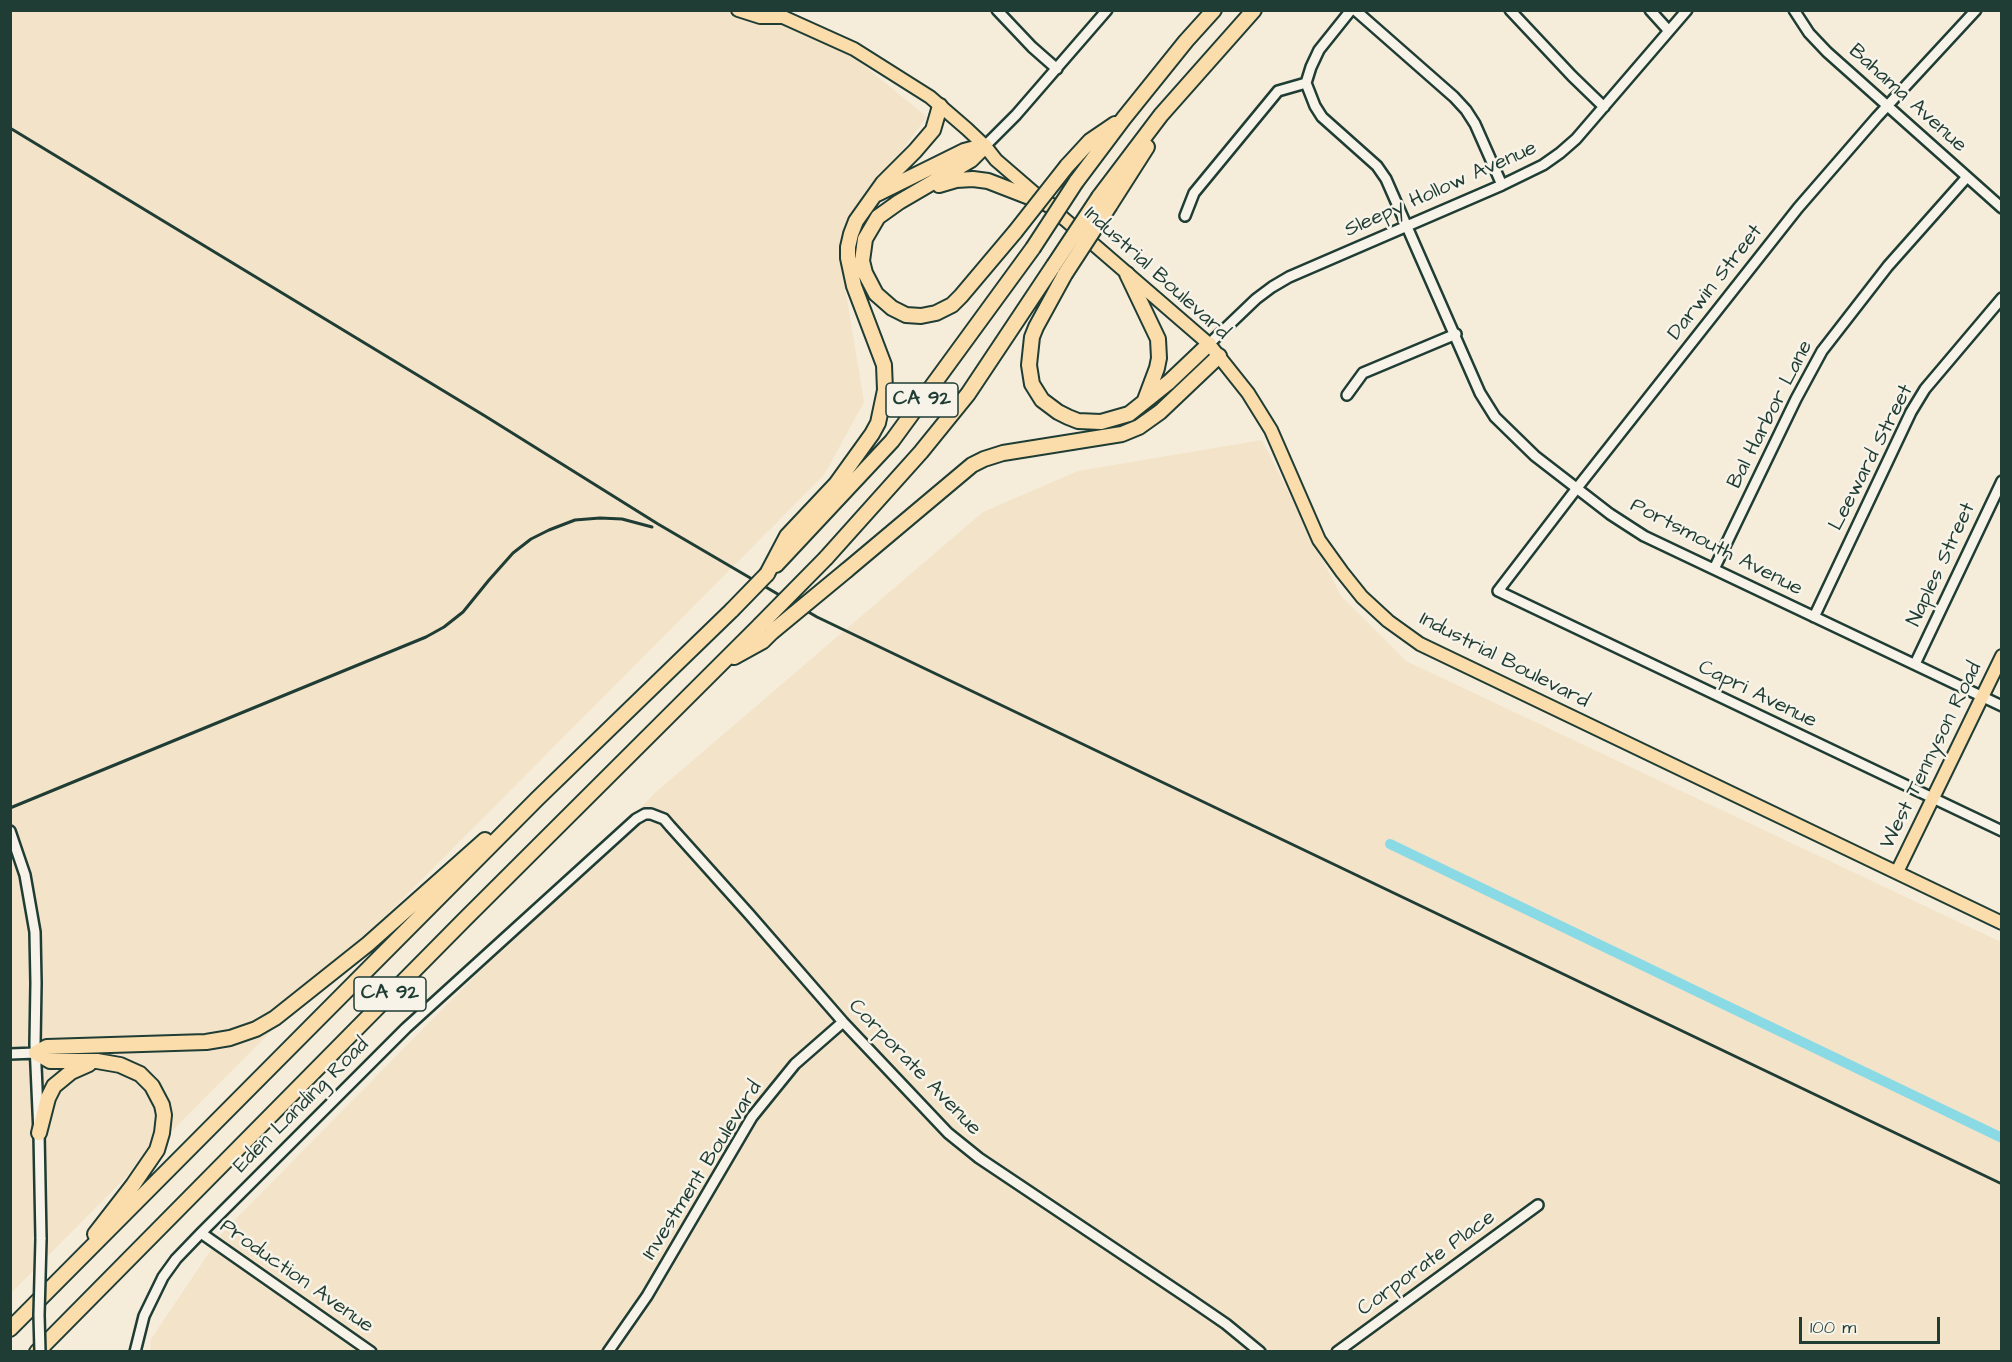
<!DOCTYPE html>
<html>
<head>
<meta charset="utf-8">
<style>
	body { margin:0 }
	#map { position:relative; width:2012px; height:1362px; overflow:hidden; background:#f5ecda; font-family:"Architects Daughter",sans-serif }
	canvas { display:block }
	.frame { position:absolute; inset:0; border:12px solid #1f3d34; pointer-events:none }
	.scale { position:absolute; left:1799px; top:1317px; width:141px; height:27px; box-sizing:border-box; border:3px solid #1f3d34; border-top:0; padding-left:8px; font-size:18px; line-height:21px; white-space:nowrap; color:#1f3d34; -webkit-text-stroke:4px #f7f3e8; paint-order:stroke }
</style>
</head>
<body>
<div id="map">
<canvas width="2012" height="1362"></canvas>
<div class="frame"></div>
<div class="scale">100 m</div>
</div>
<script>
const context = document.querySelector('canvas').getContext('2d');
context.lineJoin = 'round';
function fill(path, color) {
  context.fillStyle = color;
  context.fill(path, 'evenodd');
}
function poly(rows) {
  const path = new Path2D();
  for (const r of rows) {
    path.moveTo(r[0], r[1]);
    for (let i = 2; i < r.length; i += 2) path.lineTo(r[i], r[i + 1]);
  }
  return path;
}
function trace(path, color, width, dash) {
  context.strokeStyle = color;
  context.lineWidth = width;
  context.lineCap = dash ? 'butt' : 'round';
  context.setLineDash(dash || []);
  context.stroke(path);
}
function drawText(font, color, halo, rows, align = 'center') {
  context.font = font + ' "Architects Daughter",sans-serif';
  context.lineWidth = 5;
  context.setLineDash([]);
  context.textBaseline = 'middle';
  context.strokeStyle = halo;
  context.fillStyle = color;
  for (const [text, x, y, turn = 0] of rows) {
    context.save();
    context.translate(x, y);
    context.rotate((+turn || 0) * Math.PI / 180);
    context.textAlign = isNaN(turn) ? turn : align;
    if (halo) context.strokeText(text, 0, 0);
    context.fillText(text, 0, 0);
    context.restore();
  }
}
fill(poly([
	[768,10,812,23,927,117,852,217,842,269,864,402,824,475,11,1293,11,11],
	[1262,440,1341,596,1406,661,2001,942,2001,1351,150,1352,151,1339,223,1232,656,792,983,512,1078,471]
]), '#f3e4c9');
trace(poly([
	[1390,844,2002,1138]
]), '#8adae6', 10);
const minor = poly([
	[997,10,1032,47,1057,69],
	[1355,10,1454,97,1466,110,1475,124,1502,185],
	[1510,10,1572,76,1604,107],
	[1650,10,1669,31],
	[1794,10,1809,33,1827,52,2002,208],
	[1976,10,1877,117,1798,208,1577,488,1498,591,2002,831],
	[1306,83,1315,106,1322,117,1377,166,1386,179,1480,393,1495,417,1535,456,1610,514,1644,536,2002,706],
	[1306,83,1311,67,1319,50,1351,10],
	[985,146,1016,115,1107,10],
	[1185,216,1194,193,1278,91,1306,83],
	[1209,344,1256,299,1272,287,1289,277,1502,185,1543,165,1560,153,1576,139,1687,10],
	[1347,395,1363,373,1456,334],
	[1714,569,1796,399,1822,351,1888,266,1967,177],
	[1814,617,1911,412,1925,389,2002,298],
	[1915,664,2002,481],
	[10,831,25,875,35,932,36,983,35,1044,39,1133,41,1239],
	[10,1054,36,1053],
	[201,1233,371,1352],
	[135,1352,144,1316,163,1277,176,1259,201,1233,406,1028,636,819,645,814,651,814,664,819,670,826,749,914,843,1022,948,1133,979,1158,1191,1300,1226,1324,1260,1352],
	[608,1352,647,1296,752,1117,795,1064,843,1022],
	[1337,1352,1538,1205]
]);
const major = poly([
	[738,10,760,17,783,17,854,49,930,97,967,129,985,146,996,160,1209,344,1248,393,1271,430,1319,540,1342,572,1362,597,1388,621,1420,644,2002,923],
	[1897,872,2002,656]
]);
const highway = poly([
	[985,146,971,160,899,202,878,217,865,239,862,261,865,273,876,294,892,308,906,315,921,316,936,313,952,305,961,296,1015,232],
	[1067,166,1090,141,1115,124],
	[1076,182,1124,118,1186,41,1214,10],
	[939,185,956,180,973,179,988,181,1050,205],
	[877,194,964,151,983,146],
	[1099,197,1161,115,1254,10],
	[1110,205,1147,147],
	[1065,274,1036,327,1032,337,1029,365,1032,384,1042,400,1058,412,1068,417,1078,421,1101,422,1129,414,1169,382,1209,344],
	[1127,274,1158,339,1159,358,1157,368,1145,400],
	[826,558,921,452,968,394,1054,265],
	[776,565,892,441,1033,248],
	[847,570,972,465,984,459,1003,453,1122,434,1139,427,1160,412,1219,356],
	[767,574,787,536,836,484,872,434,878,423,885,390,884,365,854,286,848,258,848,247,851,234,856,221,883,183,915,151,933,130,940,106],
	[734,657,763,641,772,632],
	[36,1053,47,1047,206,1042,230,1038,256,1029,275,1018,368,944,485,840],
	[36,1053,50,1061,97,1061,120,1065,140,1074,152,1086,162,1105,164,1115,162,1133,157,1150,133,1185,95,1234],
	[39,1133,48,1098,54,1086,71,1072,89,1064],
	[10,1329,538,798,732,610],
	[37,1352,465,919,760,625]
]);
trace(minor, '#1f3d34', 14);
trace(major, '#1f3d34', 16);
trace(highway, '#1f3d34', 18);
trace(minor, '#f7f3e8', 9);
trace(major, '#faddab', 12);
trace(highway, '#faddab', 14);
trace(poly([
	[10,128,485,416,658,524,817,617,2002,1184],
	[10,808,426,637,444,627,463,612,489,580,513,553,531,539,549,530,575,520,600,518,622,519,652,527]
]), '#1f3d34', 3);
const minorBridge = poly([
	[40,1352,39,1315,41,1239]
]);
const highwayBridge = poly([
	[1015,232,1067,166],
	[1033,248,1076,182],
	[1054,265,1099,197],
	[1065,274,1110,205],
	[732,610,767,574],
	[760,625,826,558],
	[772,632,847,570]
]);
trace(minorBridge, '#1f3d34', 14, []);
trace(highwayBridge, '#1f3d34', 18, []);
trace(minorBridge, '#f7f3e8', 9);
trace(highwayBridge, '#faddab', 14);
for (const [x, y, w] of [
	[922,400,72],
	[390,994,72]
]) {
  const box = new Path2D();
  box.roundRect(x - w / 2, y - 17, w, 34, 4.5);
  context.fillStyle = '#f7f3e8';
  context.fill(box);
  trace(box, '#1f3d34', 1.5);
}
drawText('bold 20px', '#1f3d34', null, [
	["CA 92",922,400],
	["CA 92",390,994]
]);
drawText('21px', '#1f3d34', '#f7f3e8', [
	["Bahama Avenue",1907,99,42],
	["Sleepy Hollow Avenue",1441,190,-24],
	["Industrial Boulevard",1156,274,42],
	["Darwin Street",1716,283,-52],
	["Bal Harbor Lane",1771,415,-63],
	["Leeward Street",1872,458,-63],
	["Portsmouth Avenue",1716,548,27],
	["Naples Street",1942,565,-65],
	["Industrial Boulevard",1504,661,27],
	["Capri Avenue",1757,695,26],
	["West Tennyson Road",1932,756,-64],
	["Corporate Avenue",914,1068,46],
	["Eden Landing Road",302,1106,-45],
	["Investment Boulevard",703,1171,-58],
	["Corporate Place",1427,1264,-36],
	["Production Avenue",296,1277,35]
]);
</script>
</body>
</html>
